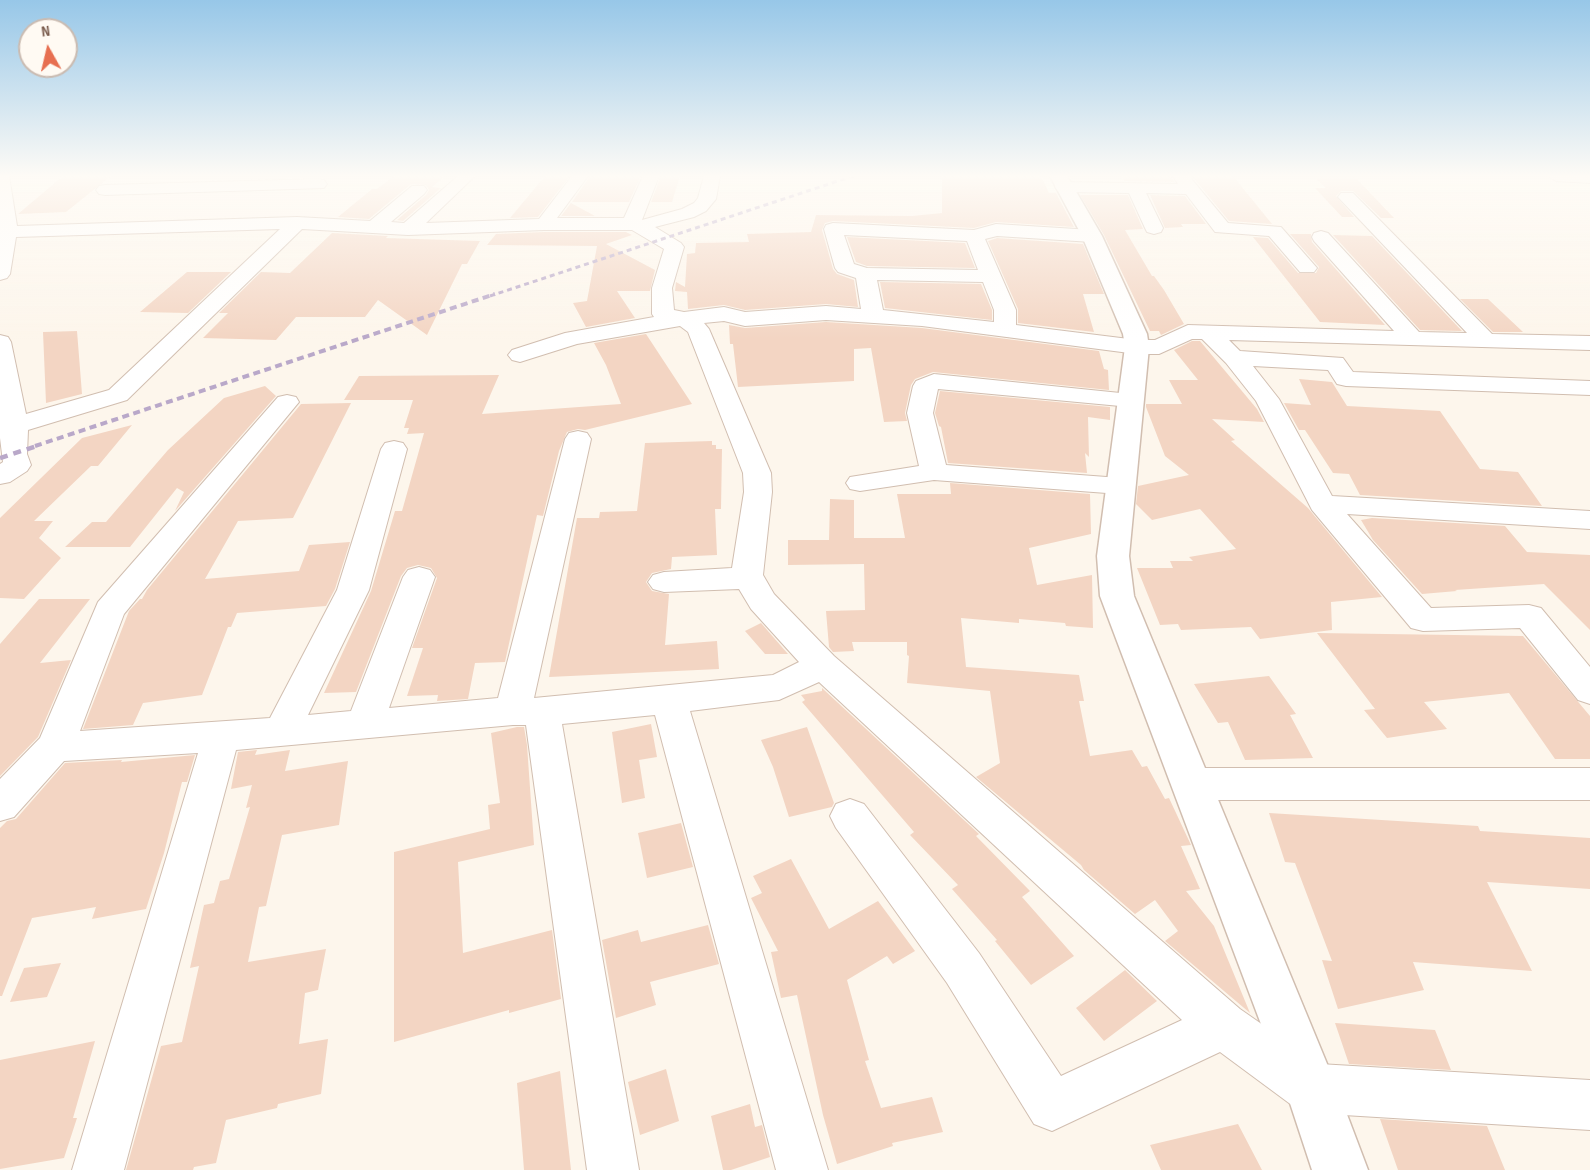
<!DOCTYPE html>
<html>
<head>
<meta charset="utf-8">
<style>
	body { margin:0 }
	#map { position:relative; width:1590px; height:1170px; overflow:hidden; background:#fdf6ec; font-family:"Sofia Sans Condensed",sans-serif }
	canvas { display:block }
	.north { position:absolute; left:18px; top:18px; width:60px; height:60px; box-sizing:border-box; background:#fffaf3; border:2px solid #cabbb1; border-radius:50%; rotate:352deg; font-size:16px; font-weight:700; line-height:24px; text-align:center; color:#7a5c4d }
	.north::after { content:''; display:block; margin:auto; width:21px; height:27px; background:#e76f51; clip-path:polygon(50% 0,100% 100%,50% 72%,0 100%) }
</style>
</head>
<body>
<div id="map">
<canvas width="1590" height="1170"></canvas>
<div class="north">N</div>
</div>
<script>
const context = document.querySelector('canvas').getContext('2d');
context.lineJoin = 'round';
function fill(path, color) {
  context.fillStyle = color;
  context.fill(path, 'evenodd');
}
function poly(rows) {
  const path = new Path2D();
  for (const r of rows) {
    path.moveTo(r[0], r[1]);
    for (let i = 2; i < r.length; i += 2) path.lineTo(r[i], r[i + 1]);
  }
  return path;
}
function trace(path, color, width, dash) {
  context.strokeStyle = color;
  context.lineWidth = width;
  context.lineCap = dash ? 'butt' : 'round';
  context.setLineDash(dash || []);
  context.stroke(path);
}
fill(poly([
	[63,176,111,176,66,212,18,214],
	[394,176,445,176,432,187,441,188,403,221,397,220,426,195,429,190,426,185,411,184,369,219,338,217,372,189,377,189],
	[545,176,570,176,538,217,510,218],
	[590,176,641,176,629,202,572,202],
	[661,176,680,176,672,202,651,202],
	[942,176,1041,176,1049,193,1056,193,1074,227,996,222,974,228,833,221,825,223,822,230,833,269,837,274,854,280,858,307,826,304,745,310,724,305,688,309,687,292,675,291,676,282,685,287,687,254,695,253,696,243,749,242,747,234,811,232,816,215,912,216,942,213],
	[1121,176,1171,176,1174,182,1124,181],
	[1192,176,1233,176,1272,224,1229,221],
	[1314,177,1355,177,1394,218,1381,218,1353,191,1341,191,1336,196,1354,217,1342,217,1315,188,1326,188],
	[1080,195,1128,195,1143,229,1125,230,1152,276,1154,276,1164,290,1184,324,1161,335,1159,331,1150,331,1104,235],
	[1150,195,1185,196,1206,224,1181,224,1183,227,1165,228],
	[571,203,595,216,561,216],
	[544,232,626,232,632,235,606,244,655,270,650,291,617,291,635,318,586,327,573,303,587,301,597,246,487,245,496,234],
	[332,233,388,236,386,238,480,241,467,264,462,264,427,335,378,300,365,317,296,317,276,340,203,338,228,313,219,313,261,272,290,273],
	[1290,234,1311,234,1312,242,1385,325,1320,322,1253,237,1268,238,1298,273,1316,273,1319,267],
	[1333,235,1372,236,1462,331,1420,330],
	[847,237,965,243,975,268,867,266,856,262],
	[997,238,1083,244,1104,294,1083,294,1094,332,1018,323,1018,309,988,241],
	[187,272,231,272,188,313,140,312],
	[880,282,981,284,992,310,992,320,885,308],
	[1460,299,1488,299,1523,332,1493,332],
	[826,322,922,328,1099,351,1104,369,1108,370,1109,390,933,372,915,379,911,385,905,413,907,421,884,422,871,348,854,349,854,381,738,387,733,344,730,344,729,325,745,328],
	[77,331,82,394,46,403,43,332],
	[646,334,692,404,585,430,578,429,567,432,559,451,543,516,537,515,505,662,475,663,468,699,437,701,438,695,407,696,423,648,412,648,437,578,431,568,418,565,407,568,401,576,356,692,324,693,371,591,395,511,402,511,424,433,407,434,409,428,404,428,413,400,344,400,359,376,499,375,482,414,621,404,606,365,594,343],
	[1192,341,1200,341,1257,409,1264,422,1212,419,1235,440,1231,441,1308,508,1382,597,1331,602,1332,630,1260,639,1251,627,1181,630,1178,624,1160,625,1137,568,1173,568,1170,561,1193,561,1189,557,1236,549,1200,509,1152,520,1136,504,1138,486,1189,475,1165,456,1146,407,1146,404,1182,404,1169,380,1198,380,1174,350],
	[1299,379,1332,382,1347,406,1440,411,1480,469,1518,472,1542,506,1360,495,1349,474,1333,473,1305,430,1299,430,1284,403,1311,405],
	[265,386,276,396,175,511,184,492,177,488,130,547,65,547,92,522,106,522,168,450,224,398],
	[940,391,1110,407,1110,420,1088,417,1089,457,1085,453,1087,473,948,463,941,427,939,426,935,413],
	[351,403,293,518,238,521,205,579,299,571,309,545,350,542,335,589,326,606,237,613,231,627,228,627,202,695,143,703,133,725,83,729,129,611,140,599,142,599,147,590,301,404],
	[132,425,98,466,91,466,34,521,53,521,39,538,61,558,24,599,0,598,0,518,82,438],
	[712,441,712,445,716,445,716,449,722,449,721,509,715,509,717,555,672,557,671,569,652,573,646,582,652,591,669,594,665,645,717,641,719,669,549,677,577,518,599,518,600,512,637,511,645,443],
	[950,483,1090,494,1091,534,1029,548,1037,585,1092,575,1093,628,1066,626,1065,623,1019,619,1019,623,961,618,966,667,1079,675,1084,701,1079,701,1090,756,1132,750,1142,767,1147,766,1165,799,1169,798,1191,845,1181,846,1200,889,1186,891,1214,926,1250,1013,1165,941,1178,931,1155,900,1135,914,1084,870,1081,865,976,777,1000,763,990,691,907,683,909,656,907,655,907,642,852,642,854,651,833,652,829,647,826,611,865,610,864,564,788,565,788,540,829,540,830,499,854,500,854,538,905,538,897,494,951,494],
	[1372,518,1505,526,1527,552,1590,555,1590,630,1544,584,1455,590,1457,591,1422,594,1373,540,1361,520],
	[39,599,90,599,40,663,71,660,38,737,0,776,0,644],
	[761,623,788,654,765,654,745,631],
	[1317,633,1523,636,1590,716,1590,759,1555,759,1509,693,1424,702,1447,729,1387,738,1364,710,1375,709],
	[1269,676,1296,714,1290,715,1313,758,1245,760,1228,722,1218,723,1194,684],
	[822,688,979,834,976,836,1030,891,1022,897,1074,956,1031,985,995,941,997,940,952,889,958,885,910,835,914,832,802,702,805,700,801,695,822,691],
	[651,724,657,757,639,760,645,798,622,803,612,732],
	[517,727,524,727,527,745,534,845,458,862,463,953,552,930,561,999,509,1013,509,1010,394,1042,394,852,490,829,488,805,500,803,491,733],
	[807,727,834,803,832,807,789,817,773,767,761,740],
	[257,750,255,755,290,750,285,771,348,761,339,825,282,835,266,906,259,907,248,962,326,949,318,990,305,993,299,1044,328,1039,321,1094,278,1104,277,1108,226,1120,216,1163,194,1167,193,1170,126,1170,161,1046,182,1042,199,966,190,968,204,905,214,903,220,881,229,879,250,807,246,808,252,785,231,789,238,752],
	[195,755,187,782,182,782,164,853,146,909,92,919,96,907,32,918,2,996,0,996,0,828,7,821,16,819,65,763,122,760,121,762],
	[1269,813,1478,826,1480,831,1590,838,1590,889,1487,882,1532,971,1413,962,1424,990,1338,1009,1322,960,1332,961,1295,863,1285,862],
	[681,823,693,867,647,878,638,833],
	[791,859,829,929,878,901,915,951,893,964,887,956,847,980,869,1060,865,1061,881,1108,932,1097,943,1132,892,1143,893,1146,837,1164,823,1115,797,995,781,998,771,952,778,951,751,898,762,893,753,876],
	[708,925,719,964,650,982,656,1005,616,1018,602,940,638,930,641,942],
	[61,963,47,997,10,1002,24,968],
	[1125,970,1157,1001,1104,1041,1076,1008],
	[1335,1023,1435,1030,1451,1070,1349,1064],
	[95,1041,73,1118,77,1118,64,1158,0,1169,0,1060],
	[666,1069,679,1121,640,1135,628,1082],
	[560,1071,571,1170,524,1170,517,1083],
	[750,1104,755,1127,762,1125,770,1157,731,1170,723,1170,711,1116],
	[1380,1119,1487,1126,1505,1170,1398,1170],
	[1238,1124,1262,1170,1161,1170,1150,1145]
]), '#f3d5c3');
const minor = poly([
	[0,176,9,176,17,226,297,217,370,221,412,186,424,186,427,190,424,194,391,222,404,223,458,176,475,176,426,223,539,219,572,176,588,176,557,218,624,218,643,176,659,176,642,220,682,209,694,203,698,198,704,176,720,176,716,199,706,211,694,217,655,227,681,243,684,247,672,288,674,310,684,312,724,307,745,312,826,306,861,309,856,278,838,272,835,268,824,229,826,225,833,223,974,230,996,224,1092,230,1099,232,1101,236,1099,240,1092,242,997,236,985,239,1016,310,1016,325,1137,340,1155,340,1188,325,1394,331,1314,241,1312,237,1314,233,1321,231,1328,233,1419,332,1467,333,1338,197,1341,193,1353,193,1492,334,1590,336,1590,350,1229,340,1240,351,1343,358,1353,372,1590,381,1590,395,1346,386,1337,384,1328,370,1253,366,1279,399,1332,496,1590,511,1590,529,1347,514,1431,608,1529,605,1541,608,1590,667,1590,704,1578,700,1520,628,1423,631,1411,628,1312,510,1256,401,1226,363,1202,339,1192,339,1159,354,1137,354,922,326,826,320,745,326,724,321,704,323,709,329,771,473,772,492,763,575,774,594,834,656,1240,1009,1319,1064,1590,1080,1590,1130,1311,1113,1293,1106,1220,1052,1052,1131,1034,1124,947,983,836,828,830,816,836,804,850,799,864,804,979,953,1061,1076,1182,1020,819,682,779,700,690,711,828,1170,776,1170,655,715,562,724,639,1170,587,1170,526,725,513,725,236,750,124,1170,72,1170,198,753,64,761,14,817,0,821,0,779,40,738,98,602,278,397,287,395,296,397,299,402,124,614,80,731,270,718,337,590,381,449,385,443,394,441,403,443,407,449,369,590,308,715,351,711,403,577,408,570,419,567,430,570,435,577,389,708,498,698,565,439,569,433,578,431,587,433,591,439,534,698,773,675,799,662,751,609,739,589,664,592,653,589,648,582,653,575,664,572,732,568,744,492,743,473,688,332,680,326,577,344,520,362,512,360,508,355,512,350,565,333,654,317,652,314,652,288,664,249,632,230,544,230,408,235,302,229,127,400,28,430,27,454,31,465,27,471,10,482,0,484,0,464,3,462,0,438,0,335,8,337,11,342,26,414,109,390,280,229,16,237,10,274,7,278,0,280,0,176],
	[844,235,967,241,978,270,867,268,854,264,844,235],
	[877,280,983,282,994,310,994,322,883,310,877,280],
	[1173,176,1189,176,1228,223,1281,227,1317,268,1314,272,1300,272,1269,236,1215,232,1186,194,1146,193,1163,228,1161,232,1154,234,1147,232,1145,228,1129,193,1064,192,1058,191,1055,187,1058,183,1064,182,1178,184,1173,176],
	[1548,176,1590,176,1590,183,1556,181,1548,176],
	[318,179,324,180,327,184,324,188,105,195,99,194,96,190,99,186,105,185,318,179],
	[934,374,1140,395,1143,400,1140,405,1131,407,938,389,933,413,946,465,1120,478,1130,480,1134,486,1130,492,1120,494,934,480,860,491,850,489,846,483,850,477,919,466,907,413,913,386,916,381,934,374],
	[1191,768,1590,768,1590,800,1191,800,1177,795,1172,784,1177,773,1191,768]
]);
const tertiary = poly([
	[1050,176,1067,176,1102,236,1147,334,1149,347,1129,556,1134,596,1337,1088,1368,1170,1312,1170,1285,1088,1100,596,1097,556,1125,347,1123,334,1082,236,1050,176]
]);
trace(minor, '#d1beb0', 2);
trace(tertiary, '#d1beb0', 3);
fill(minor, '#fff');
fill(tertiary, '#fff');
trace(poly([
	[490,296,853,176]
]), '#b9a8c9', 3, [5, 4]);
trace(poly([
	[35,446,495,294]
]), '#b9a8c9', 4, [7, 4.5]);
trace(poly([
	[0,458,40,445]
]), '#b9a8c9', 4.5, [8, 6]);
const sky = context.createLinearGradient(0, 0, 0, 339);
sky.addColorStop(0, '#97c7e8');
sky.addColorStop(0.52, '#fefbf6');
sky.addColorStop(1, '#fefbf600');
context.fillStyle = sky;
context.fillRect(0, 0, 1590, 339);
</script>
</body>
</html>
